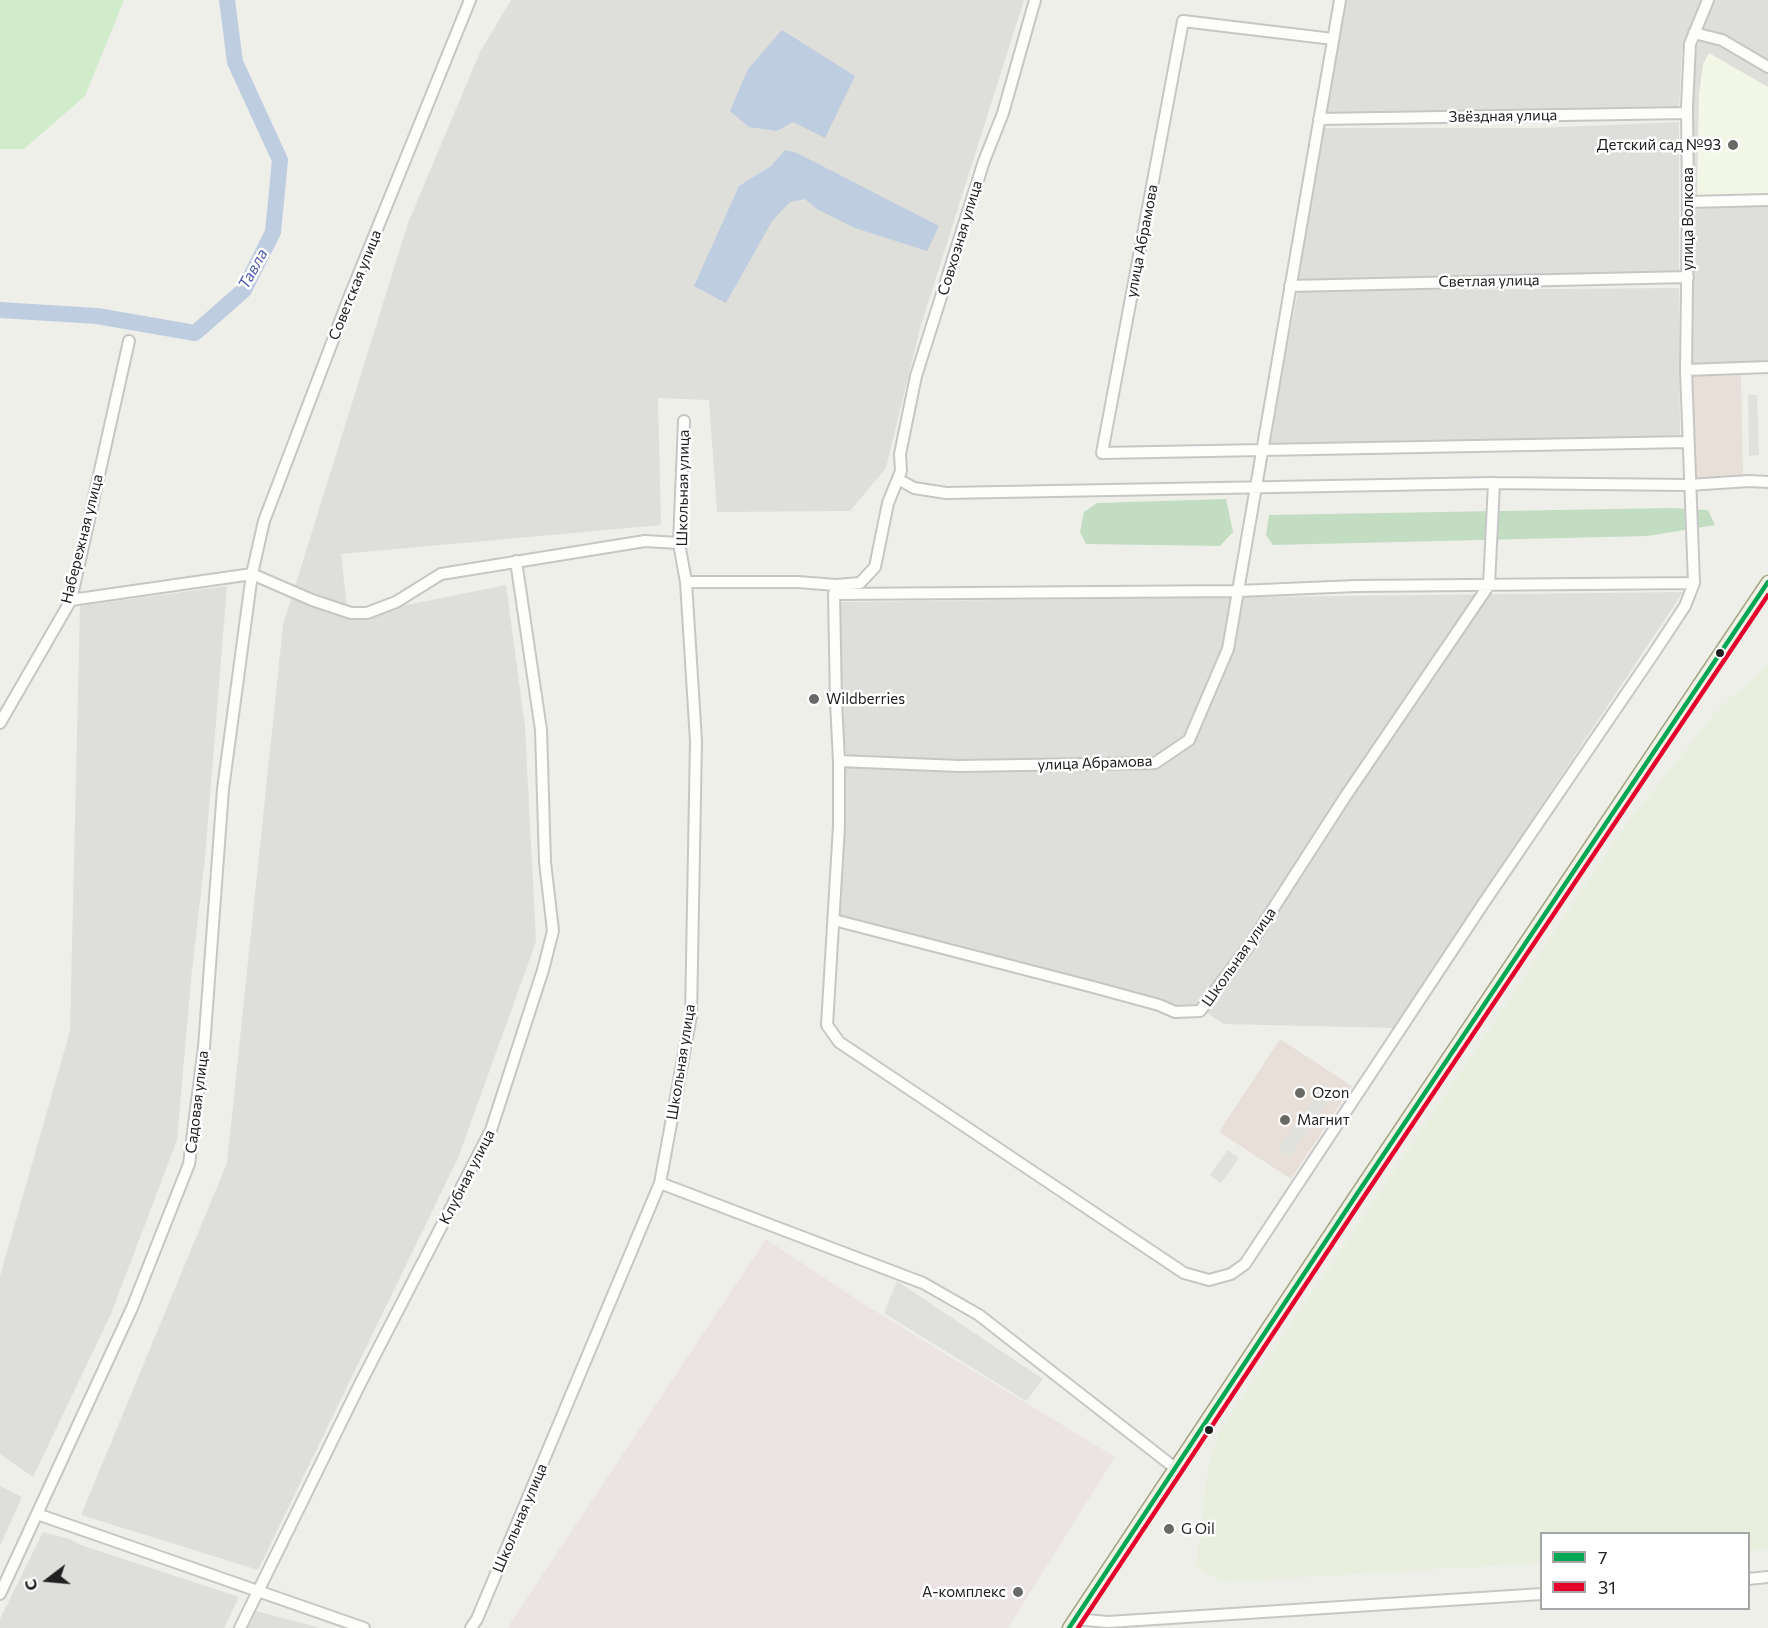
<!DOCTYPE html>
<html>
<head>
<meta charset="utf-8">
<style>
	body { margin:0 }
	#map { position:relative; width:1768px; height:1628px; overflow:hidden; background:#efefea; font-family:Commissioner,sans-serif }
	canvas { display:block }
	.legend { position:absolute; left:1540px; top:1532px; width:210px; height:78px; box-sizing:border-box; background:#fff; border:2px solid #a6a6a6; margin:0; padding:8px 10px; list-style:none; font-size:18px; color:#212121 }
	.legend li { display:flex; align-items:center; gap:12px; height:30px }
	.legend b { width:30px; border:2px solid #a6a6a6 }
	.north { position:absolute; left:18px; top:1550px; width:60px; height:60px; -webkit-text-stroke:4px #fff; paint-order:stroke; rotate:254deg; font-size:16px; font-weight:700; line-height:24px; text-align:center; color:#212121 }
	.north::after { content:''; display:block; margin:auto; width:21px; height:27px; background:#212121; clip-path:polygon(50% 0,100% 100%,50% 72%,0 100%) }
</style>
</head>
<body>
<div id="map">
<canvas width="1768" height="1628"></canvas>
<ul class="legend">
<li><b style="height:8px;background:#00a651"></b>7</li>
<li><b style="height:8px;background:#e4002b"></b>31</li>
</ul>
<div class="north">С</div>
</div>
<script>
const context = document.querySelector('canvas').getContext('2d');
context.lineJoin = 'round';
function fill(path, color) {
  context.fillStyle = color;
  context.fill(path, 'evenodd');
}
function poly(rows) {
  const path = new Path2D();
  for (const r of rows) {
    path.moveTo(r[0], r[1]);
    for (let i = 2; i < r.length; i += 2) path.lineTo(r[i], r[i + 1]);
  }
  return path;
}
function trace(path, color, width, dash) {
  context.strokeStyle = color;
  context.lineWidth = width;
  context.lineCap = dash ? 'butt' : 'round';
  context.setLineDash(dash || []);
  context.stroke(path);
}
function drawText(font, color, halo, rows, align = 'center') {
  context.font = font + ' Commissioner,sans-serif';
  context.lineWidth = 5;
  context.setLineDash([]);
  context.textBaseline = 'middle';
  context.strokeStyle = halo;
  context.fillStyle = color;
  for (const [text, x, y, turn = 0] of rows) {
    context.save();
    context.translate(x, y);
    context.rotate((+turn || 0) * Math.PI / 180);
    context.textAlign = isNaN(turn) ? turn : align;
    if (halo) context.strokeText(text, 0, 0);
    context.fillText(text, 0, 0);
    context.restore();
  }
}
fill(poly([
	[511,0,1024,0,921,325,886,468,850,511,717,512,709,400,658,398,661,525,341,554,347,608,367,613,506,585,525,726,536,942,458,1158,258,1570,81,1515,227,1163,283,625,408,223,480,52],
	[1345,0,1704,0,1682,51,1679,109,1323,116],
	[1714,0,1768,0,1768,363,1691,366,1692,118,1696,50],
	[1679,122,1679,274,1297,282,1323,128,1539,128],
	[1679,288,1680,440,1267,450,1298,291],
	[227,586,205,858,192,970,177,1140,111,1314,33,1477,0,1454,0,1276,70,1031,80,606],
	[1683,592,1394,1028,1224,1024,1196,1006,1179,1006,839,916,845,796,839,602],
	[0,1486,22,1497,0,1546],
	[43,1532,69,1539,84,1546,239,1597,224,1628,0,1628,0,1619],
	[256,1611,321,1628,248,1628]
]), '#dededb');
fill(poly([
	[1741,375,1743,476,1694,479,1692,376],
	[1280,1039,1352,1086,1291,1179,1219,1132]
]), '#e8e0d8');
fill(poly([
	[766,1239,870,1308,1115,1457,1008,1628,507,1628]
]), '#ece3e5');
fill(poly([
	[1709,53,1768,87,1768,197,1697,196,1699,95,1703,64]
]), '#f2f7e7');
fill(poly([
	[1768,663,1768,1549,1749,1551,1748,1534,1542,1534,1541,1563,1221,1582,1196,1566,1208,1469,1218,1434,1625,826,1720,707,1757,676]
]), '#e8efde');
fill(poly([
	[0,0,124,0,85,96,24,149,0,149]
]), '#d1ecca');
fill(poly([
	[1226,499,1233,532,1220,546,1086,544,1080,532,1084,512,1097,503],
	[1672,508,1708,510,1715,525,1648,536,1273,545,1266,535,1269,515]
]), '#c2ddc2');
fill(poly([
	[1757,395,1759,455,1749,456,1748,395],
	[1324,1083,1335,1090,1289,1157,1278,1149],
	[1228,1150,1239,1158,1221,1183,1210,1175],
	[897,1281,1043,1379,1026,1401,884,1313]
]), '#e0e0dd');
fill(poly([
	[782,30,855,76,825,138,793,122,777,131,749,127,730,111,748,69],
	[785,150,797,153,939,226,927,251,855,228,817,209,805,199,790,202,772,221,726,303,694,286,739,186,771,166]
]), '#bfcde1');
trace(poly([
	[0,310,97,316,195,333,244,290,273,232,280,160,235,62,227,0]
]), '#bfcde1', 16);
const minor = poly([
	[1694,33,1722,40,1768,67],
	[1333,39,1183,21,1102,453,1688,442],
	[1319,119,1686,113],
	[1688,202,1768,200],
	[1290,286,1688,277],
	[1686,370,1768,367],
	[898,479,914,488,946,493,1494,483,1689,485,1749,481,1768,482],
	[686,582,798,582,836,585],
	[1694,583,1686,370,1688,202,1687,107,1690,44,1708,0],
	[1489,585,1494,483],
	[834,594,1238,591,1356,586,1694,583,1685,606,1654,653,1483,904,1245,1264,1231,1274,1209,1280,1184,1273,839,1042,827,1025,839,826,839,761,836,702,834,594,836,585,860,583,875,567,888,503,901,471,900,454,916,376,984,161,1003,113,1035,0],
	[71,600,252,574,312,600,351,613,367,613,396,602,441,574,645,541,679,543],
	[0,723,71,600,129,341],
	[839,761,959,766,1155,763,1189,740,1228,649,1340,0],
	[834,920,1093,987,1159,1005,1175,1012,1200,1011,1251,943,1345,797,1489,585],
	[660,1183,923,1283,979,1315,1175,1468],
	[37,1514,364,1628],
	[1748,1579,1768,1577],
	[0,1594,132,1308,189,1164,204,1047,223,789,252,574,264,521,349,298,470,0],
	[1075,1619,1108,1622,1542,1594],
	[240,1628,360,1384,491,1130,543,970,553,931,545,862,541,730,516,561],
	[471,1628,477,1619,660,1183,691,1016,696,741,686,582,679,543,684,421]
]);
const major = poly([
	[1069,1628,1355,1197,1768,582]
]);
trace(minor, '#c6c6c4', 14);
trace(major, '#a5a586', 15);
trace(minor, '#fdfdfc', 10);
trace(major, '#f2f1e7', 12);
trace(poly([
	[1069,1628,1355,1197,1768,582]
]), '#00a651', 4.5);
trace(poly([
	[1078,1628,1361,1201,1768,595]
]), '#e4002b', 4.5);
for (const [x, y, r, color] of [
	[1733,145,6,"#696967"],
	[1720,653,5,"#212121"],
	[814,699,6,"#696967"],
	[1300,1093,6,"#696967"],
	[1285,1120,6,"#696967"],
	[1209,1430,5,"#212121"],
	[1169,1529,6,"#696967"],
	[1018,1592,6,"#696967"]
]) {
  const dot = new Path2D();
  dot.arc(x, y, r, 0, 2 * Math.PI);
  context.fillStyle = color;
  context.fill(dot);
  trace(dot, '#fff', 2);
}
drawText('15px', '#212121', '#fff', [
	["Звёздная улица",1503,116,-1],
	["улица Волкова",1688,219,-90],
	["Совхозная улица",960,238,-73],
	["улица Абрамова",1142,241,-79],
	["Светлая улица",1489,281,-1],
	["Советская улица",355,285,-68],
	["Школьная улица",683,488,-89],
	["Набережная улица",82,539,-76],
	["улица Абрамова",1095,763,-2],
	["Школьная улица",1239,957,-55],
	["Школьная улица",681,1062,-81],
	["Садовая улица",197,1102,-83],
	["Клубная улица",467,1177,-63],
	["Школьная улица",520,1518,-67]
]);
drawText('15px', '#212121', '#fff', [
	["Детский сад №93",1721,145,"right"],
	["Wildberries",826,699],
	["Ozon",1312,1093],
	["Магнит",1297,1120],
	["G Oil",1181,1529],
	["А-комплекс",1006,1592,"right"]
], 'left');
drawText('italic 16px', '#4f5daf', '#fff', [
	["Тавла",253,269,-61]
]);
</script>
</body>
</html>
